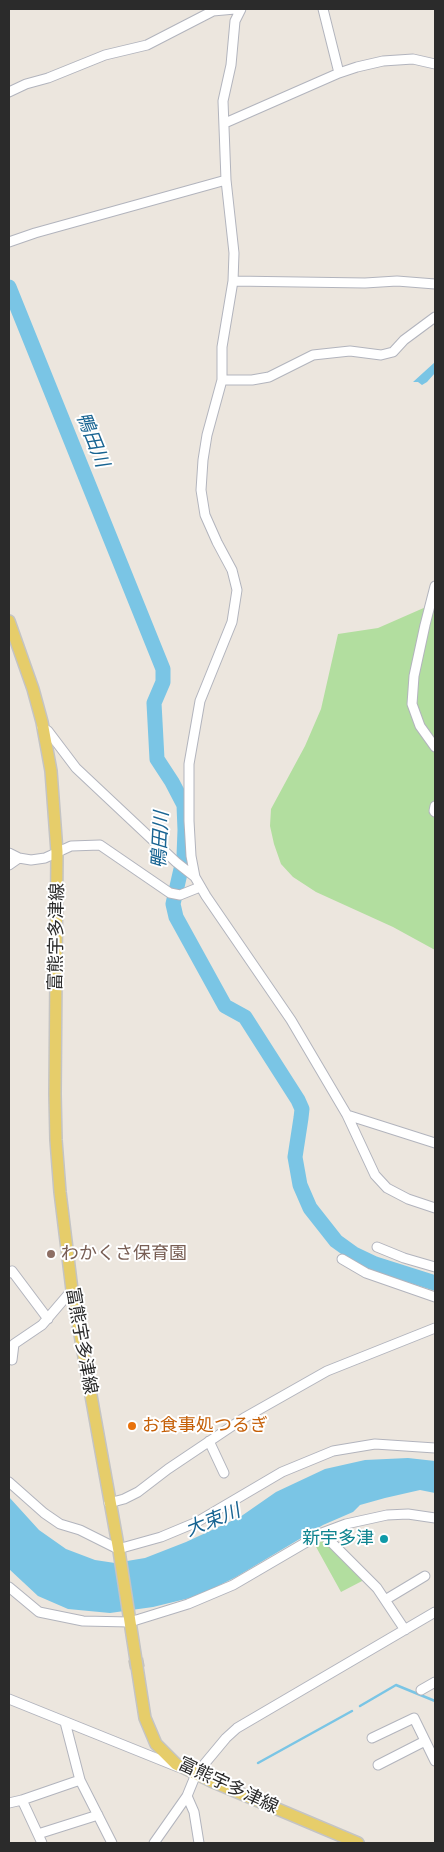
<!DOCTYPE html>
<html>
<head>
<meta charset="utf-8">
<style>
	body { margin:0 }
	#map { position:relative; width:444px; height:1852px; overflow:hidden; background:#ece6de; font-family:Manrope,sans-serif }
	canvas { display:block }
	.frame { position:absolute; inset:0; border:10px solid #2b2b2b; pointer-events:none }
</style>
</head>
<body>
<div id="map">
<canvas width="444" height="1852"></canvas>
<div class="frame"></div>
</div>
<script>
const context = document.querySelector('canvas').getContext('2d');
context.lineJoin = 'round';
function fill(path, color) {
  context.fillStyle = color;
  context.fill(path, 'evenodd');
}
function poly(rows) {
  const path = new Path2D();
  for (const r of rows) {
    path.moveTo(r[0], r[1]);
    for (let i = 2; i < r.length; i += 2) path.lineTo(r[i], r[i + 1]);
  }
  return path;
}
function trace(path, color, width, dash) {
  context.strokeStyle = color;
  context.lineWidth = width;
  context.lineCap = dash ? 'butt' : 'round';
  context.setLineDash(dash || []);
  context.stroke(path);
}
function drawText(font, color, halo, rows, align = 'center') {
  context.font = font + ' Manrope,"Noto Sans JP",sans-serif';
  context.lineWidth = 4;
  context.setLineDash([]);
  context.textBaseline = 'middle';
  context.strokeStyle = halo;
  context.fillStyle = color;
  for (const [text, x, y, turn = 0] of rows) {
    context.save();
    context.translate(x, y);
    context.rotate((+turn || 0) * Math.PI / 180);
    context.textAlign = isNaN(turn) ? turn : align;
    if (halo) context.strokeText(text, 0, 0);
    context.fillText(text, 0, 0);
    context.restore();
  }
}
fill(poly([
	[435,603,435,950,393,927,316,892,293,877,281,864,274,844,270,826,271,809,305,746,321,709,338,634,378,628],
	[324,1540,364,1580,341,1592,315,1545]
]), '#b2de9f');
fill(poly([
	[435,362,435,373,427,382,422,385,418,382,413,382],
	[408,1458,435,1461,435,1493,420,1490,385,1498,360,1505,353,1512,323,1525,236,1577,198,1596,153,1607,110,1613,68,1609,38,1596,9,1569,9,1497,39,1530,66,1549,95,1560,115,1563,145,1558,186,1542,240,1517,276,1492,325,1469,365,1460]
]), '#7ac5e5');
trace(poly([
	[360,1706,396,1685,435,1701],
	[258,1763,352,1711]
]), '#7ac5e5', 2.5);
trace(poly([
	[9,287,163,669,163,682,154,703,157,759,172,782,184,805,185,830,184,856,173,904,176,917,225,1006,245,1017,298,1100,302,1109,301,1118,295,1157,300,1185,310,1208,336,1241,354,1254,375,1264,435,1283]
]), '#7ac5e5', 15);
trace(poly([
	[129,1665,144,1662]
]), '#c5c1ba', 9, [9, 4.5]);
const minor = poly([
	[323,9,339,73],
	[9,92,26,84,48,78,105,55,147,45,213,11,235,9],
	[225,123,339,73,357,67,383,61,413,59,435,64],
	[9,242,35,233,226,180],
	[233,281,365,283,397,281,435,284],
	[222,380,252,380,269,377,313,355,350,351,381,355,393,352,404,340,435,317],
	[435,586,425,625,414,676,412,704,420,726,435,747],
	[42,727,48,731,76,768,176,862,195,877,206,896,291,1020,347,1115,375,1175,387,1188,408,1199,435,1208],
	[435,806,434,811,435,812],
	[9,853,19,858,31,860,45,858,71,846,100,845,170,893,180,895,200,887],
	[9,865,19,858],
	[195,877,191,856,189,821,189,764,200,701,232,622,237,590,232,570,217,542,205,515,201,490,203,460,207,435,222,380,222,347,233,281,234,253,226,180,223,101,231,65,235,21,241,9],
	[347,1115,435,1143],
	[377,1247,404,1258,435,1267],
	[342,1259,366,1273,435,1297],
	[9,1273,12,1271,48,1319],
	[12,1360,14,1344,42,1325,72,1290],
	[209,1441,224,1473],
	[9,1482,44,1513,60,1524,80,1530,118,1549,161,1537,197,1522,282,1472,333,1451,375,1444,435,1448],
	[109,1503,124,1499,138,1492,168,1469,244,1418,327,1371,435,1328],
	[322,1533,377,1588,405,1630],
	[9,1587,39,1612,83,1621,130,1622,188,1604,233,1585,322,1533,346,1524,387,1515,408,1514,435,1518],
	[385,1600,425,1576],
	[421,1690,435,1682],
	[9,1699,178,1767],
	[65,1722,80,1780],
	[372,1738,414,1718,435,1761],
	[378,1765,425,1741],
	[187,1796,194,1812,199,1843],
	[9,1803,22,1800],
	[38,1834,98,1815],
	[42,1843,22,1800,80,1780,112,1843],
	[154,1843,187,1796,196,1774,226,1738,237,1728,435,1612]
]);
const major = poly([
	[9,621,33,689,42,722,51,771,57,852,55,1094,56,1140,60,1192,72,1290,119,1551,145,1718,156,1744,176,1764,211,1781,358,1843]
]);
trace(minor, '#b2b4bd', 11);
trace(major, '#c4c4c4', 14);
trace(minor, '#fff', 9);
trace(major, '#e6cd6a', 11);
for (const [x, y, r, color] of [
	[51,1254,5,"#8d6e63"],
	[132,1426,5,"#e8710a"],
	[384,1539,5,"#0f9aa8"]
]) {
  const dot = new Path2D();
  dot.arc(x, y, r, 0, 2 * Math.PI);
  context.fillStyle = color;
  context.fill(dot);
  trace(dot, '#fff', 2);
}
drawText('18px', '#2b2b2b', '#fff', [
	["富熊宇多津線",57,937,-89],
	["富熊宇多津線",81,1341,80],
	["富熊宇多津線",228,1786,25]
]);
drawText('18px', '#785e54', '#fff', [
	["わかくさ保育園",61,1254]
], 'left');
drawText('18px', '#c56008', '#fff', [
	["お食事処つるぎ",142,1426]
], 'left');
drawText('18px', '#0d838f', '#fff', [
	["新宇多津",374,1539]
], 'right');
drawText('italic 19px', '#186492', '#fff', [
	["鴨田川",92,440,68],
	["鴨田川",161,840,-87],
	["大束川",213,1521,-22]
]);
</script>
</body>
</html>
